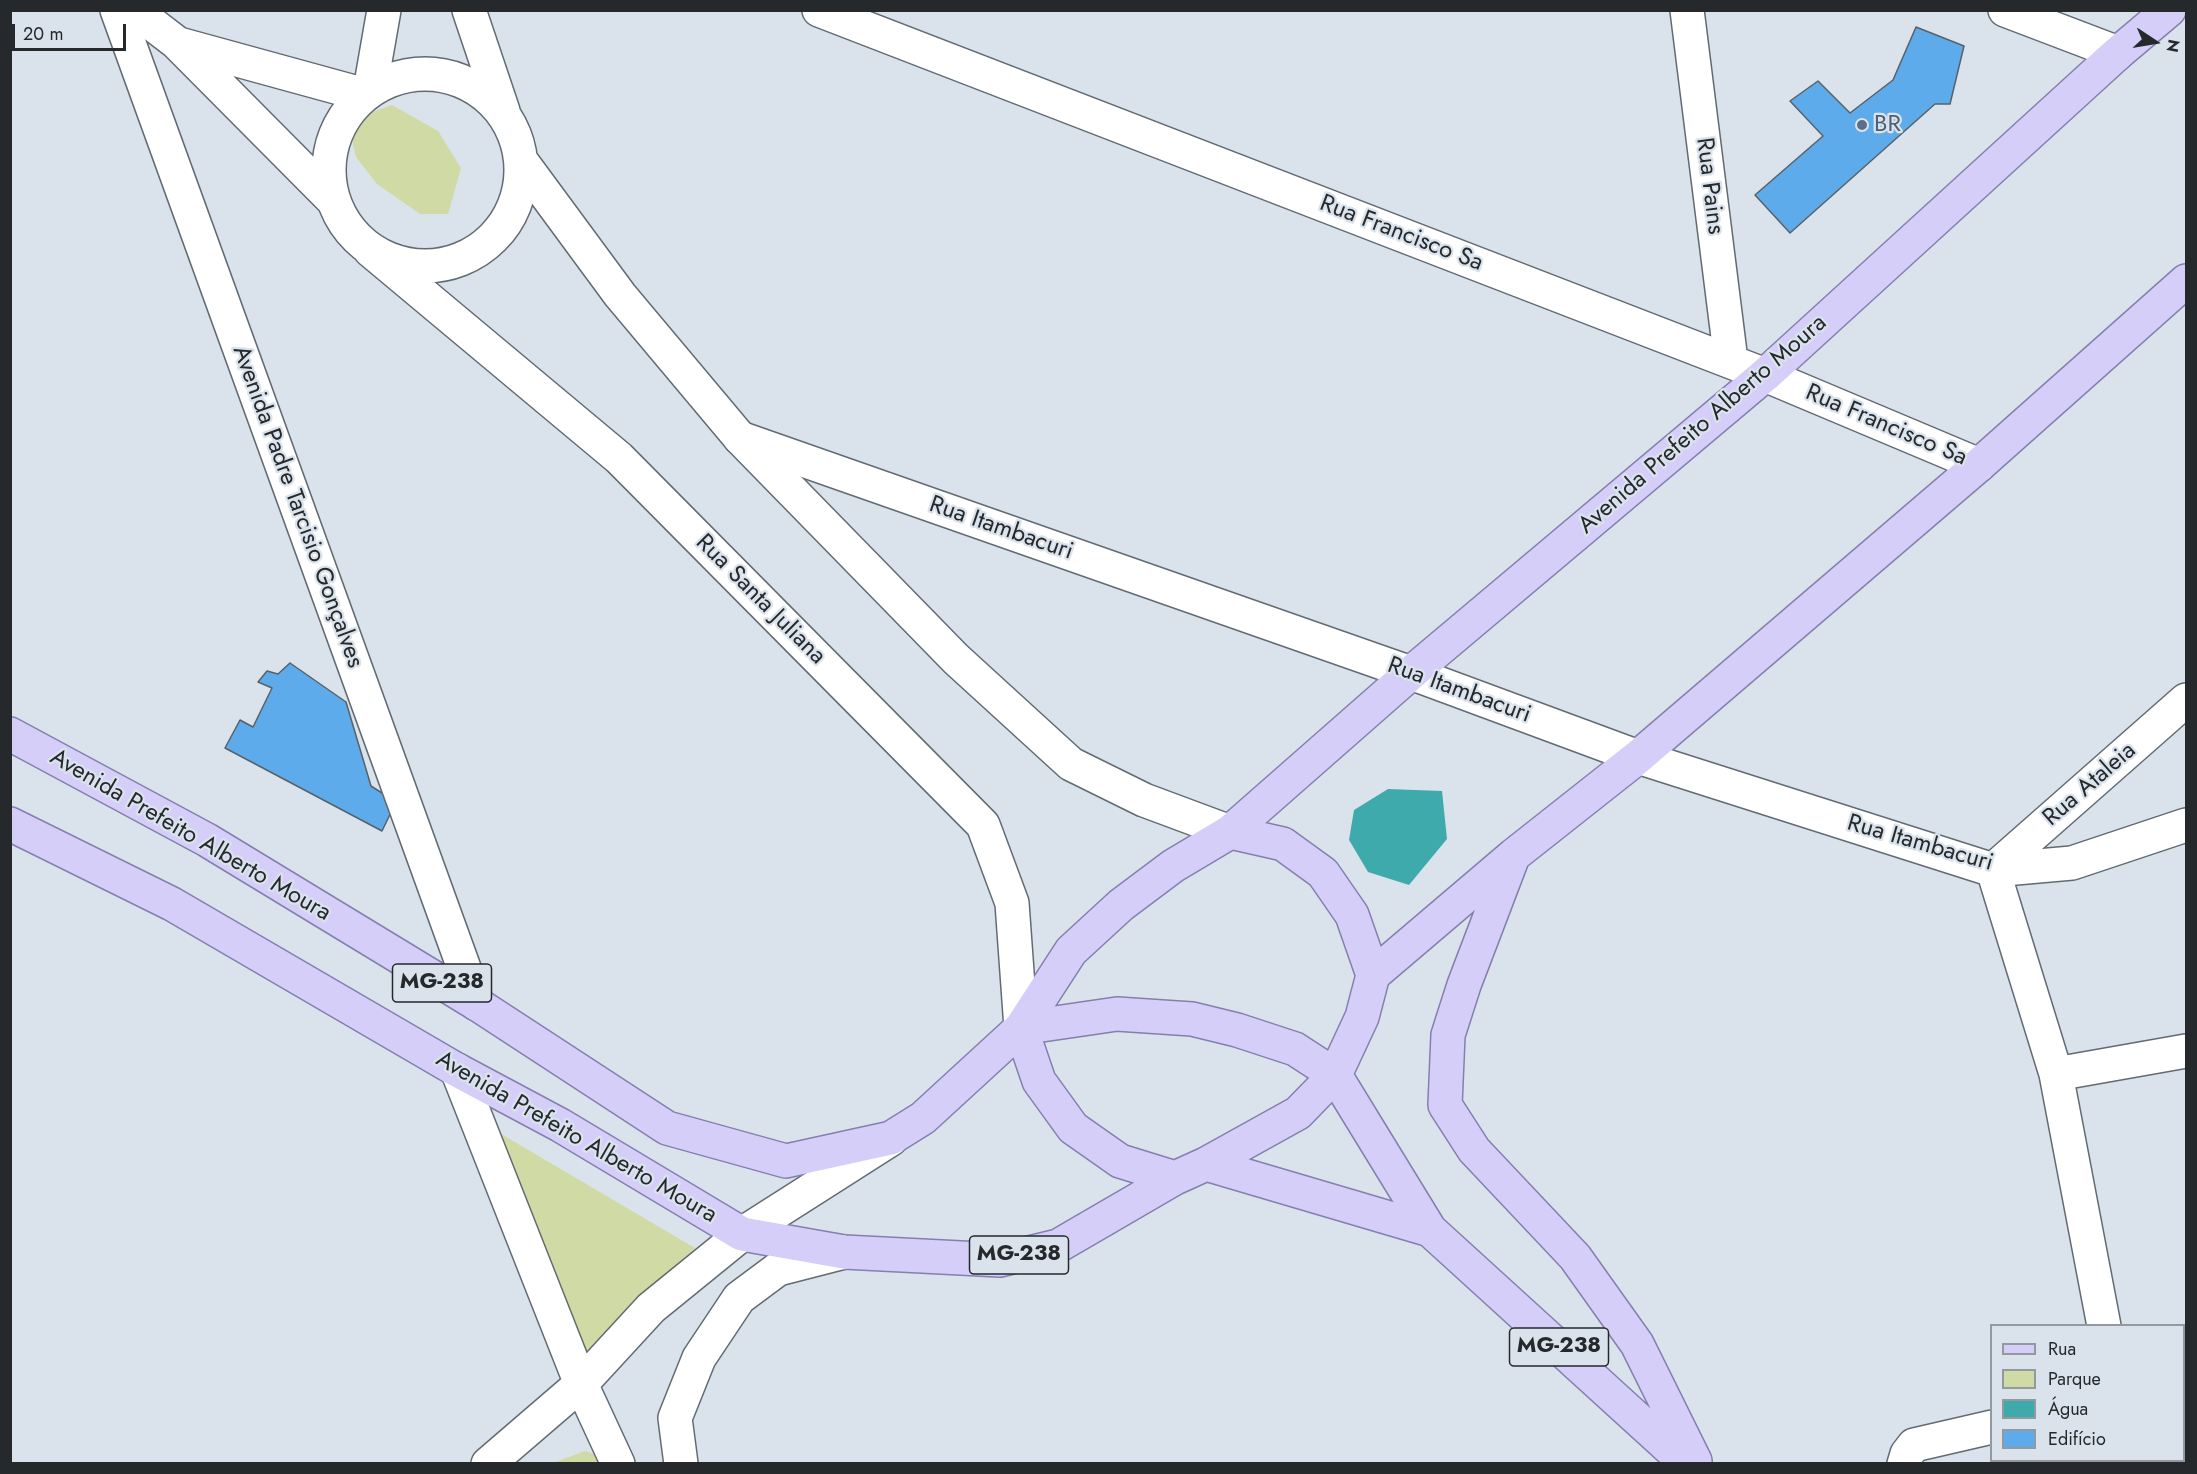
<!DOCTYPE html>
<html>
<head>
<meta charset="utf-8">
<style>
	body { margin:0 }
	#map { position:relative; width:2197px; height:1474px; overflow:hidden; background:#dae3ec; font-family:Jost,sans-serif }
	canvas { display:block }
	.frame { position:absolute; inset:0; border:12px solid #25292c; pointer-events:none }
	.legend { position:absolute; left:1990px; top:1324px; width:195px; height:138px; box-sizing:border-box; background:#dae3ec; border:2px solid #92999f; margin:0; padding:8px 10px; list-style:none; font-size:18px; color:#25292c }
	.legend li { display:flex; align-items:center; gap:12px; height:30px }
	.legend b { width:30px; border:2px solid #92999f }
	.north { position:absolute; left:2125px; top:12px; width:60px; height:60px; -webkit-text-stroke:4px #dae3ec; paint-order:stroke; rotate:102deg; font-size:16px; font-weight:700; line-height:24px; text-align:center; color:#25292c }
	.north::after { content:''; display:block; margin:auto; width:21px; height:27px; background:#25292c; clip-path:polygon(50% 0,100% 100%,50% 72%,0 100%) }
	.scale { position:absolute; left:12px; top:24px; width:114px; height:27px; box-sizing:border-box; border:3px solid #25292c; border-top:0; padding-left:8px; font-size:18px; line-height:21px; white-space:nowrap; color:#25292c; -webkit-text-stroke:4px #dae3ec; paint-order:stroke }
</style>
</head>
<body>
<div id="map">
<canvas width="2197" height="1474"></canvas>
<div class="frame"></div>
<ul class="legend">
<li><b style="height:8px;background:#d4cef9"></b>Rua</li>
<li><b style="height:16px;background:#cfdaa4"></b>Parque</li>
<li><b style="height:16px;background:#3faaab"></b>Água</li>
<li><b style="height:16px;background:#5dabea"></b>Edifício</li>
</ul>
<div class="north">N</div>
<div class="scale">20 m</div>
</div>
<script>
const context = document.querySelector('canvas').getContext('2d');
context.lineJoin = 'round';
function fill(path, color) {
  context.fillStyle = color;
  context.fill(path, 'evenodd');
}
function poly(rows) {
  const path = new Path2D();
  for (const r of rows) {
    if (r.length === 3) {
      path.moveTo(r[0] + r[2], r[1]);
      path.arc(r[0], r[1], r[2], 0, 2 * Math.PI);
      continue;
    }
    path.moveTo(r[0], r[1]);
    for (let i = 2; i < r.length; i += 2) path.lineTo(r[i], r[i + 1]);
  }
  return path;
}
function trace(path, color, width, dash) {
  context.strokeStyle = color;
  context.lineWidth = width;
  context.lineCap = dash ? 'butt' : 'round';
  context.setLineDash(dash || []);
  context.stroke(path);
}
function drawText(font, color, halo, rows, align = 'center') {
  context.font = font + ' Jost,sans-serif';
  context.lineWidth = 4.5;
  context.setLineDash([]);
  context.textBaseline = 'middle';
  context.strokeStyle = halo;
  context.fillStyle = color;
  for (const [text, x, y, turn = 0] of rows) {
    context.save();
    context.translate(x, y);
    context.rotate((+turn || 0) * Math.PI / 180);
    context.textAlign = isNaN(turn) ? turn : align;
    if (halo) context.strokeText(text, 0, 0);
    context.fillText(text, 0, 0);
    context.restore();
  }
}
fill(poly([
	[392,105,438,131,461,168,448,214,420,214,377,184,356,157,351,136,367,114],
	[491,1128,695,1248,632,1306,589,1367],
	[585,1451,594,1454,598,1463,553,1463]
]), '#cfdaa4');
fill(poly([
	[1388,789,1442,791,1447,839,1409,885,1368,872,1349,840,1354,810]
]), '#3faaab');
const building = poly([
	[1916,27,1964,46,1950,104,1935,104,1790,233,1755,195,1823,136,1790,101,1818,81,1850,113,1893,80,1916,27],
	[290,663,346,702,371,786,396,802,382,831,225,748,240,720,253,727,272,688,258,682,267,671,278,674,290,663]
]);
fill(building, '#5dabea');
trace(building, '#586168', 1.5);
const street = poly([
	[819,10,1765,375,1979,465],
	[1687,10,1731,361],
	[2005,10,2118,53],
	[740,438,1411,673,1638,757,1993,870,2072,863,2186,825],
	[2056,1074,2186,1051],
	[2104,1326,2056,1074,1993,870,2186,700],
	[2184,1387,2186,1387],
	[488,1464,581,1384],
	[1904,1464,1907,1454,1914,1445,1992,1427]
]);
const secondary = poly([
	[117,10,477,1004],
	[134,10,177,43,334,201],
	[469,10,503,111],
	[179,44,365,95],
	[425,170,96],
	[370,90,384,10],
	[522,162,620,295,740,438,956,659,1071,764,1144,800,1230,832],
	[370,250,619,458,983,825,1012,903,1021,1028],
	[457,1070,581,1384,618,1464],
	[581,1384,651,1308,742,1234,891,1139],
	[681,1464,675,1418,699,1358,739,1298,778,1269,844,1252]
]);
const primary = poly([
	[10,734,207,840,477,1004,667,1128,786,1161,891,1138,923,1118,1021,1028,1071,951,1121,905,1173,866,1230,832,1411,673,1765,375,2118,53,2169,10],
	[10,824,172,904,457,1070,560,1125,742,1234,844,1252,1000,1260,1058,1246,1175,1178,1206,1164,1298,1113,1335,1075,1362,1017,1373,975,1352,915,1323,873,1283,844,1230,832],
	[1512,859,1464,985,1448,1035,1445,1105,1474,1150,1575,1257,1637,1344,1695,1461],
	[1373,975,1514,855,1638,757,1979,465,2186,281],
	[1021,1028,1117,1014,1192,1019,1237,1030,1295,1049,1335,1075,1430,1230,1687,1464],
	[1021,1028,1039,1081,1073,1128,1120,1161,1175,1178],
	[1206,1164,1430,1230]
]);
trace(street, '#626b72', 36);
trace(secondary, '#626b72', 36);
trace(primary, '#847faf', 36);
trace(street, '#fff', 33);
trace(secondary, '#fff', 33);
trace(primary, '#d4cef9', 33);
for (const [x, y, r, color] of [
	[1862,125,6,"#5c6f8a"]
]) {
  const dot = new Path2D();
  dot.arc(x, y, r, 0, 2 * Math.PI);
  context.fillStyle = color;
  context.fill(dot);
  trace(dot, '#dae3ec', 2);
}
for (const [x, y, w] of [
	[442,983,99],
	[1019,1255,99],
	[1559,1347,99]
]) {
  const box = new Path2D();
  box.roundRect(x - w / 2, y - 19, w, 38, 4.5);
  context.fillStyle = '#dae3ec';
  context.fill(box);
  trace(box, '#25292c', 1.5);
}
drawText('bold 22px', '#25292c', null, [
	["MG-238",442,983],
	["MG-238",1019,1255],
	["MG-238",1559,1347]
]);
drawText('24px', '#4e5e75', '#dae3ec', [
	["BR",1874,125]
], 'left');
drawText('24px', '#25292c', '#dae3ec', [
	["Rua Pains",1709,186,83],
	["Rua Francisco Sa",1401,234,21],
	["Avenida Prefeito Alberto Moura",1703,425,-41],
	["Rua Francisco Sa",1886,426,23],
	["Avenida Padre Tarcisio Gonçalves",297,507,70],
	["Rua Itambacuri",1001,529,19],
	["Rua Santa Juliana",760,600,45],
	["Rua Itambacuri",1459,691,20],
	["Rua Ataleia",2090,785,-41],
	["Avenida Prefeito Alberto Moura",190,836,30],
	["Rua Itambacuri",1920,844,16],
	["Avenida Prefeito Alberto Moura",576,1138,30]
]);
</script>
</body>
</html>
